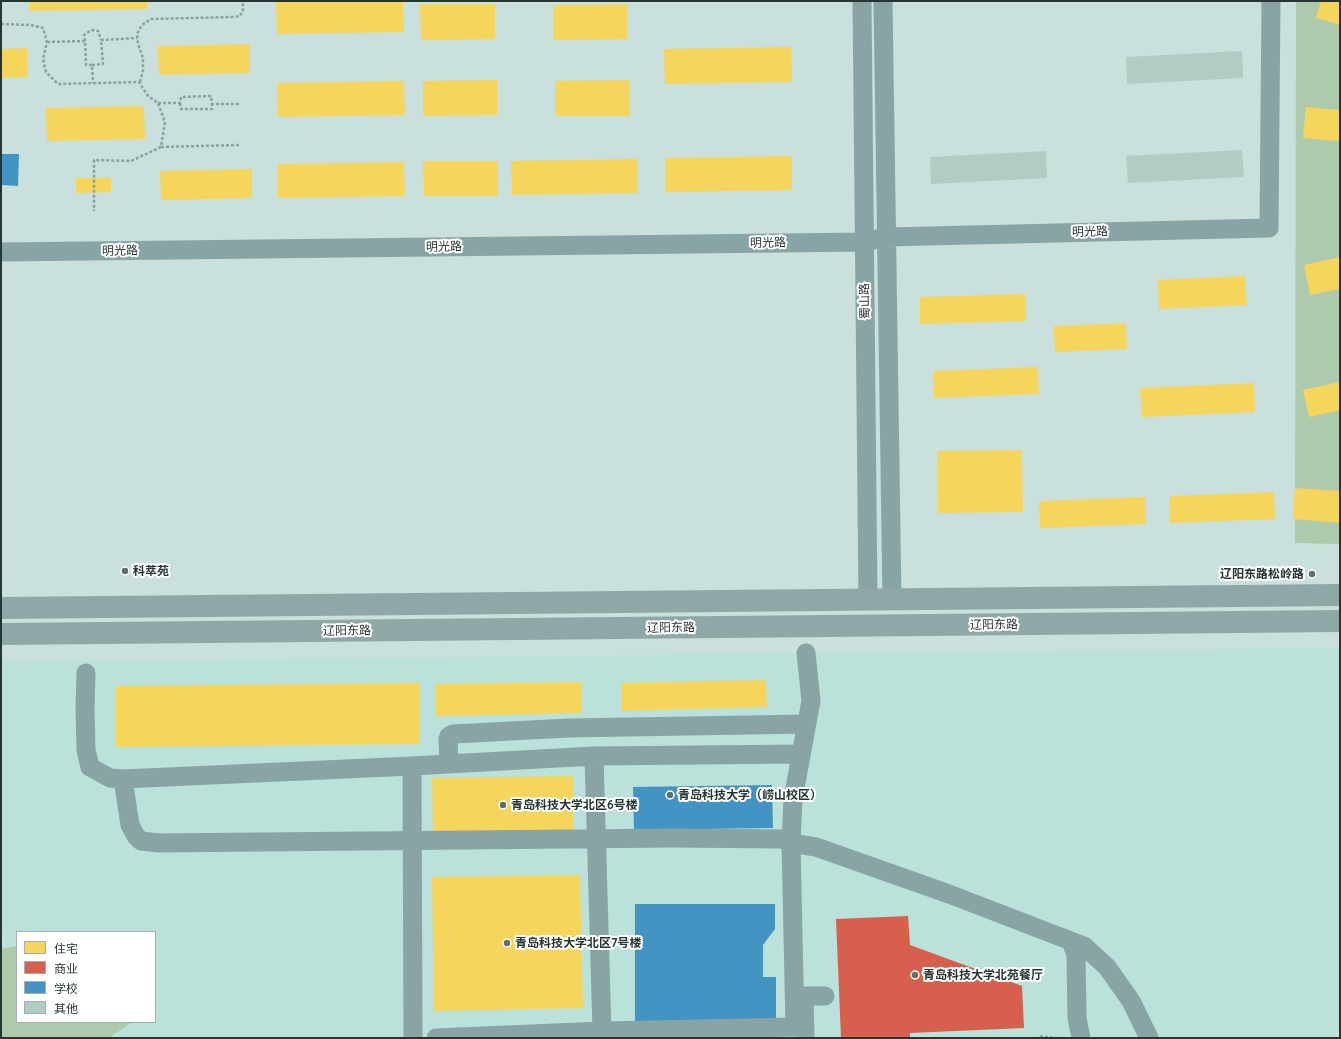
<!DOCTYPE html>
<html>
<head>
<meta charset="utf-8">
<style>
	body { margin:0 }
	#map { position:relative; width:1341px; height:1039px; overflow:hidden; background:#c9e0dc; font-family:Quicksand,"Noto Sans SC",sans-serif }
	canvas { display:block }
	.frame { position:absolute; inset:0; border:2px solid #253533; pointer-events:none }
	.legend { position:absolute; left:16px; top:931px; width:140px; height:92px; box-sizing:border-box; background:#fff; border:1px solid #a8aead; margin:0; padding:5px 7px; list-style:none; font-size:12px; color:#253533 }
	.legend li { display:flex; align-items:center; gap:8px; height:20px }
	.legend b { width:20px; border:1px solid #a8aead }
</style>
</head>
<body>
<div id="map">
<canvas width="1341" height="1039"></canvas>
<div class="frame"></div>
<ul class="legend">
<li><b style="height:11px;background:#f6d55c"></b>住宅</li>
<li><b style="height:11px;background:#d6604d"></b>商业</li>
<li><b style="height:11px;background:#4393c3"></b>学校</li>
<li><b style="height:11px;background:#b1ccc2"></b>其他</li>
</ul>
</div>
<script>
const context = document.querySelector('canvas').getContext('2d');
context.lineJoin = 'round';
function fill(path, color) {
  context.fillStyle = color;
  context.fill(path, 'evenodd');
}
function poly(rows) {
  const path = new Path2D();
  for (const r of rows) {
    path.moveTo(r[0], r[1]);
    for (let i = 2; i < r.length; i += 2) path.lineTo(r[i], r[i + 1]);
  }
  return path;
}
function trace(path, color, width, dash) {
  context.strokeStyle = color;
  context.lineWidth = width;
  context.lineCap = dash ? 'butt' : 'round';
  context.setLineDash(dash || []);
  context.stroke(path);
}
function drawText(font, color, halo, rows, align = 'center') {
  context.font = font + ' Quicksand,"Noto Sans SC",sans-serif';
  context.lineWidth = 4;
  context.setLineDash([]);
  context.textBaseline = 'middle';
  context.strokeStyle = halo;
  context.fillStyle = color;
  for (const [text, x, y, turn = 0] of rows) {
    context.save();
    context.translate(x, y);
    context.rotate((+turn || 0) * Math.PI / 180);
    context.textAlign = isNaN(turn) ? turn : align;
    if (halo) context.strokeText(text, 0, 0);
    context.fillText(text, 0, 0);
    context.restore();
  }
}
fill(poly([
	[1340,648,1340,1038,36,1038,31,1022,155,1022,155,932,17,932,17,978,1,928,1,662]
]), '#bae1da');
fill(poly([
	[1296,1,1340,1,1340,544,1295,543],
	[17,946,17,1022,132,1022,109,1038,1,1038,1,949]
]), '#adcaac');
fill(poly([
	[30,1,147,1,147,9,30,11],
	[276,1,403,1,404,32,277,34],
	[1321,1,1340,1,1340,25,1316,18],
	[420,4,495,4,495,39,421,40],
	[627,4,627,39,553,40,553,5],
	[250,44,250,73,159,75,158,46],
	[791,47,792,82,665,84,664,49],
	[27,48,28,77,1,78,1,49],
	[497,80,497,115,423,116,423,81],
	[629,80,630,116,555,116,555,81],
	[404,81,405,115,278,117,277,83],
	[144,106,145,139,47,141,46,108],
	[1306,107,1340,110,1340,141,1303,138],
	[792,156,792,190,665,192,665,158],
	[638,159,638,193,512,195,511,161],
	[423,161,498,161,498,196,424,196],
	[404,162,405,196,278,198,278,164],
	[252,169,252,198,161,200,160,171],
	[76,178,111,178,111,192,76,193],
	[1340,257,1340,289,1310,295,1304,265],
	[1245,276,1247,305,1159,309,1158,280],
	[1025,294,1026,321,920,324,920,297],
	[1126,323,1127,349,1055,352,1054,326],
	[1038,367,1039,394,934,398,933,371],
	[1340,382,1340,410,1309,417,1303,390],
	[1254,383,1255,412,1142,417,1140,388],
	[1022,450,1023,512,938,513,937,451],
	[1295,488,1340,491,1340,523,1293,519],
	[1274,492,1275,519,1170,523,1169,496],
	[1145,497,1146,524,1040,528,1039,501],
	[766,680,767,707,622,711,621,683],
	[581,682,582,713,436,716,435,684],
	[419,683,420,744,116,747,116,686],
	[573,776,574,832,433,834,432,778],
	[580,875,583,1008,434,1011,432,877]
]), '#f6d55c');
fill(poly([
	[908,916,910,945,1022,986,1024,1028,910,1033,910,1038,841,1038,836,919]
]), '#d6604d');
fill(poly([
	[1,154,19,154,18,186,1,185],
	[772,785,773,828,634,830,633,787],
	[635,904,775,904,775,929,763,945,763,977,776,977,776,1027,635,1027]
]), '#4393c3');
fill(poly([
	[1242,51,1243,78,1127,84,1126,57],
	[1242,150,1244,177,1128,183,1126,156],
	[1046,151,1047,178,931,184,930,157]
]), '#b1ccc2');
trace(poly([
	[1,24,31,25,43,28,47,42,43,59,46,72,58,84,139,82,148,96,158,103,165,122,161,147,131,161,94,160,94,211],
	[85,41,84,35,91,30,98,31,101,40],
	[47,42,85,41,86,65,92,65,93,83],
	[92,65,103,64,101,40,137,38],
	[140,82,143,70,143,58,138,44,137,34,142,25,151,19,233,17,240,16,243,10,243,1],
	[158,103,180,103,181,97,211,96,212,104,240,104],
	[180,103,181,109,212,109,212,104],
	[161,147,239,145],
	[1040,1036,1056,1038]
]), '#8da1a1', 2.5, [3, 2]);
trace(poly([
	[862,1,868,600],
	[883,1,892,600],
	[1,252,865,242,886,237,1269,228,1271,1],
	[86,673,85,708,86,750,90,767,110,778,123,779,412,766],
	[594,756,602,1031,795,1027,791,843,793,799,811,701,806,653],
	[449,764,448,739,449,736,453,734,569,728,807,724],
	[123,779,130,825,136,836,141,841,159,843,672,838,782,839,791,843,816,847,949,894,1084,946,1107,967,1131,1001,1149,1038],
	[1071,941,1076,955,1077,1018,1081,1038],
	[413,1038,412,766,594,756,801,754],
	[436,1038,602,1031],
	[805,1038,804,996,825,996]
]), '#89a4a5', 19);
trace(poly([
	[1,608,1340,595],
	[1,634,1340,621]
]), '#90a7a7', 22);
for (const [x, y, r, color] of [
	[125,571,4,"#5e716e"],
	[1312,574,4,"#5e716e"],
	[670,795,4,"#5e716e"],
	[503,805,4,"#5e716e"],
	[507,943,4,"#5e716e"],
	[915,975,4,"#5e716e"]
]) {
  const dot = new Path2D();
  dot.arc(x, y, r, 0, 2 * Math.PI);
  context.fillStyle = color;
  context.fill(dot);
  trace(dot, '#fff', 1.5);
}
drawText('12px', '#253533', '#fff', [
	["明光路",1090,232,-1],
	["明光路",768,243,-1],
	["明光路",444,247,-1],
	["明光路",120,251,-1],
	["蜀山路",865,301,-91],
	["辽阳东路",994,625,-1],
	["辽阳东路",671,628,-1],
	["辽阳东路",347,631,-1]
]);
drawText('bold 12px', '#253533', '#fff', [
	["科萃苑",133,571],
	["辽阳东路松岭路",1304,574,"right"],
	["青岛科技大学（崂山校区）",678,795],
	["青岛科技大学北区6号楼",511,805],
	["青岛科技大学北区7号楼",515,943],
	["青岛科技大学北苑餐厅",923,975]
], 'left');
</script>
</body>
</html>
